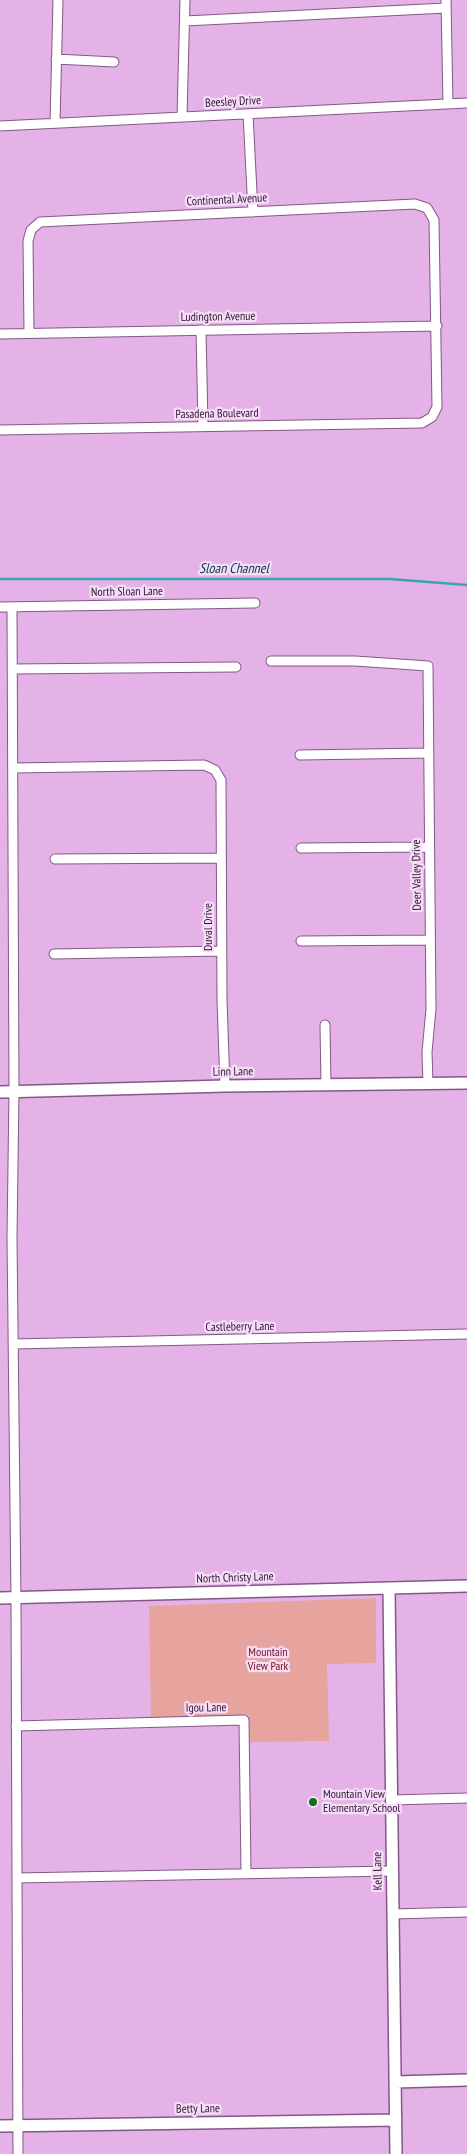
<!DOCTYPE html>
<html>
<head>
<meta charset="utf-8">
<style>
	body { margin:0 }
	canvas { display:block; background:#e5b2e8 }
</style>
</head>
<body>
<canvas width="467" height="2154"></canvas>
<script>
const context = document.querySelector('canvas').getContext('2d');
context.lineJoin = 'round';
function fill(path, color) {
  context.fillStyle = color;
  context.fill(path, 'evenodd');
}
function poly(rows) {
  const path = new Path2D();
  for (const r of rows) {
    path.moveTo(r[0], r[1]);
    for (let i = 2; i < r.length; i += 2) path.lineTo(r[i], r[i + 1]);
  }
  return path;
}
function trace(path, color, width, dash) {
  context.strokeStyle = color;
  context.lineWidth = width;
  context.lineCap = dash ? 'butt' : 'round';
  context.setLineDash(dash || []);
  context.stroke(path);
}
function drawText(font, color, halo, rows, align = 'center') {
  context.font = font + ' "PT Sans Narrow",sans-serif';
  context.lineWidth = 4.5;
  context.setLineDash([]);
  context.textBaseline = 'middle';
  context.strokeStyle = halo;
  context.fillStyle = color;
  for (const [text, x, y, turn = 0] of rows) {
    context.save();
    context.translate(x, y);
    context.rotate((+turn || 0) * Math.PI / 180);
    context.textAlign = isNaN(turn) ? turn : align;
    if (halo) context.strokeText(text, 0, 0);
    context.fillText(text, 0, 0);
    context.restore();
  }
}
fill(poly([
	[376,1598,376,1663,327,1664,329,1741,249,1742,249,1715,151,1718,149,1606]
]), '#e7a49e');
trace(poly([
	[0,579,390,579,467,585]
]), '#37a6b1', 2.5);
const street = poly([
	[446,0,448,104],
	[185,21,446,8],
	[56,59,114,62],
	[248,114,253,212],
	[182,117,185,0],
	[55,123,58,0],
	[0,126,467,103],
	[201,330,203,426],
	[0,334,437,326],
	[0,430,422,423,432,417,437,407,434,220,427,208,415,204,40,222,31,230,28,241,29,333],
	[0,607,255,603],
	[12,607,14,1092,12,1237,16,1599,18,2154],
	[271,661,355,661,428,666,431,1009,427,1052,428,1084],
	[12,669,236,667],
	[300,755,429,753],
	[13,768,204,765,215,770,221,780,222,1000,225,1086],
	[301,848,429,847],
	[55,859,221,858],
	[301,941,430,940],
	[54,954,221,951],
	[325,1025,326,1085],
	[13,1344,467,1334],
	[16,1726,244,1720,246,1873],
	[391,1800,467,1798],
	[17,1878,392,1871],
	[393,1914,467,1912]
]);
const secondary = poly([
	[0,1092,225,1086,467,1083],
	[389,1588,396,2154],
	[0,1598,467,1586],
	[395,2082,467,2080],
	[0,2126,396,2120]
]);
trace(street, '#845788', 11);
trace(secondary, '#845788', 14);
trace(street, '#fff', 9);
trace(secondary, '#fff', 11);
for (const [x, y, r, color] of [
	[313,1802,5,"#106f1c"]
]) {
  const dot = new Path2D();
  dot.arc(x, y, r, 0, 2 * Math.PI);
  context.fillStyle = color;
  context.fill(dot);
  trace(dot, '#f7ddf9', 2);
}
drawText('12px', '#2a172c', '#f7ddf9', [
	["Beesley Drive",233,102,-3],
	["Continental Avenue",227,200,-3],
	["Ludington Avenue",218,317,-1],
	["Pasadena Boulevard",217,414,-1],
	["North Sloan Lane",127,592,-1],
	["Deer Valley Drive",417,875,-91],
	["Duval Drive",209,927,-90],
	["Linn Lane",233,1072,-1],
	["Castleberry Lane",240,1327,-1],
	["North Christy Lane",235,1578,-2],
	["Igou Lane",206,1708,-1],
	["Kell Lane",378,1871,-91],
	["Betty Lane",198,2109,-1]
]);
drawText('12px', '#6e0f15', '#f7ddf9', [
	["Mountain",268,1653],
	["View Park",268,1667]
]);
drawText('12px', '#2a172c', '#f7ddf9', [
	["Mountain View",323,1795],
	["Elementary School",323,1809]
], 'left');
drawText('italic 14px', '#104146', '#f7ddf9', [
	["Sloan Channel",234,569]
]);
</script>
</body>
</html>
